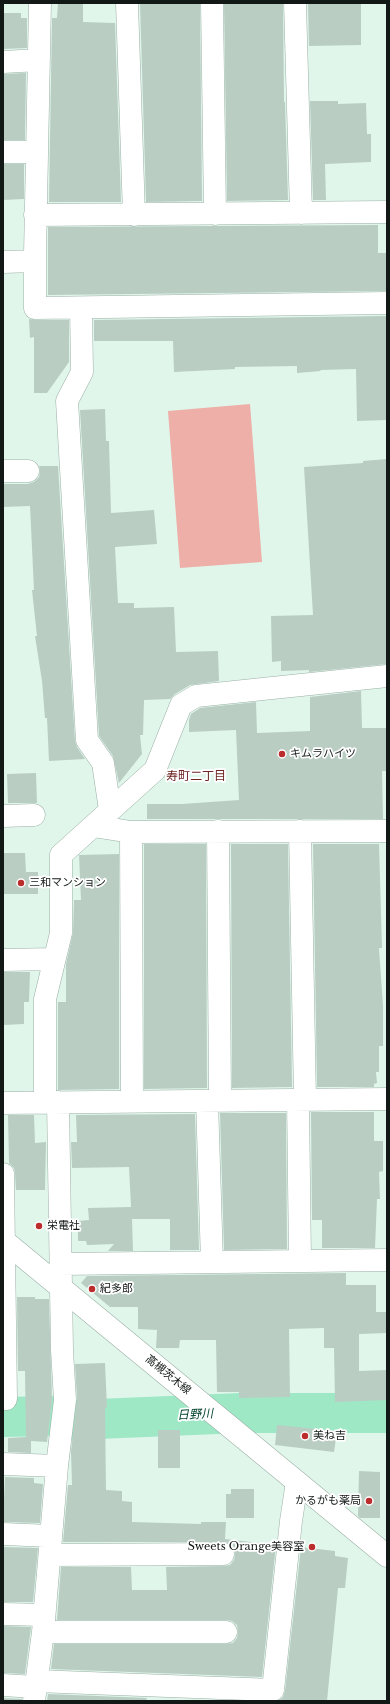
<!DOCTYPE html>
<html>
<head>
<meta charset="utf-8">
<style>
	body { margin:0 }
	#map { position:relative; width:390px; height:1704px; overflow:hidden; background:#e1f6eb; font-family:"Libre Baskerville",serif }
	canvas { display:block }
	.frame { position:absolute; inset:0; border:4px solid #111815; pointer-events:none }
</style>
</head>
<body>
<div id="map">
<canvas width="390" height="1704"></canvas>
<div class="frame"></div>
</div>
<script>
const context = document.querySelector('canvas').getContext('2d');
context.lineJoin = 'round';
function fill(path, color) {
  context.fillStyle = color;
  context.fill(path, 'evenodd');
}
function poly(rows) {
  const path = new Path2D();
  for (const r of rows) {
    path.moveTo(r[0], r[1]);
    for (let i = 2; i < r.length; i += 2) path.lineTo(r[i], r[i + 1]);
  }
  return path;
}
function trace(path, color, width, dash) {
  context.strokeStyle = color;
  context.lineWidth = width;
  context.lineCap = dash ? 'butt' : 'round';
  context.setLineDash(dash || []);
  context.stroke(path);
}
function drawText(font, color, halo, rows, align = 'center') {
  context.font = font + ' "Libre Baskerville","Noto Sans JP",serif';
  context.lineWidth = 3.5;
  context.setLineDash([]);
  context.textBaseline = 'middle';
  context.strokeStyle = halo;
  context.fillStyle = color;
  for (const [text, x, y, turn = 0] of rows) {
    context.save();
    context.translate(x, y);
    context.rotate((+turn || 0) * Math.PI / 180);
    context.textAlign = isNaN(turn) ? turn : align;
    if (halo) context.strokeText(text, 0, 0);
    context.fillText(text, 0, 0);
    context.restore();
  }
}
fill(poly([
	[250,404,262,562,180,568,168,411]
]), '#edafa8');
trace(poly([
	[3,1417,51,1416,74,1420,241,1413,387,1413]
]), '#9ee8c6', 40);
fill(poly([
	[58,3,83,3,83,22,115,23,121,202,49,202,52,18,57,18],
	[140,3,200,3,202,201,146,202],
	[224,3,283,3,284,102,285,102,288,200,227,201],
	[308,3,361,3,361,45,309,46],
	[3,13,21,13,21,18,27,18,27,48,3,49],
	[26,73,25,140,3,140,3,74],
	[310,101,338,101,338,104,366,103,367,134,371,134,371,162,325,164,326,200,313,200],
	[3,164,24,164,24,199,3,200],
	[378,225,378,253,387,253,387,291,48,295,48,227],
	[387,316,387,420,357,421,356,369,320,370,321,371,297,373,297,366,235,367,235,369,174,372,173,341,94,341,94,320],
	[29,319,35,320,69,320,69,362,47,393,34,393,34,337,30,338],
	[105,409,106,441,109,441,111,513,154,510,157,544,115,547,118,603,134,603,134,608,174,607,176,652,218,651,219,681,190,685,175,694,170,699,144,700,143,735,140,735,142,754,119,783,113,756,99,736,80,410],
	[387,459,387,664,309,672,309,670,281,671,281,661,272,662,271,616,313,615,304,467,363,463,363,461],
	[39,466,58,466,75,741,77,747,85,759,49,761,47,718,45,718,42,681,35,636,37,636,32,590,34,590,30,506,3,507,3,484,28,484,34,482,39,477,40,471],
	[361,691,362,728,387,728,387,771,382,771,383,819,147,819,147,804,182,804,239,800,236,730,189,732,189,720,191,714,200,708,256,702,257,733,310,731,310,697],
	[36,773,37,803,8,803,7,774],
	[144,844,206,844,207,1088,144,1089],
	[231,844,288,844,292,1087,232,1088],
	[313,844,379,844,382,948,379,948,383,1006,383,1046,379,1046,379,1072,376,1072,377,1083,374,1084,374,1087,317,1087],
	[3,853,25,853,26,872,38,872,38,894,3,894],
	[119,854,119,1089,58,1090,58,1002,66,1002,66,964,73,933,74,900,81,900,79,855],
	[3,972,30,972,29,1002,24,1002,24,1024,3,1025],
	[311,1112,374,1112,374,1141,383,1141,383,1171,379,1172,380,1199,377,1199,375,1248,322,1248,322,1220,312,1220],
	[220,1113,286,1113,287,1249,224,1250],
	[195,1114,199,1250,170,1250,170,1219,132,1219,133,1251,108,1251,114,1244,87,1245,86,1241,78,1241,78,1221,89,1220,88,1208,131,1207,129,1167,72,1168,71,1142,77,1142,76,1115],
	[8,1115,34,1115,35,1143,46,1142,45,1190,16,1190,15,1173,14,1168,9,1163],
	[346,1273,346,1285,376,1285,376,1312,387,1312,387,1333,359,1334,359,1371,387,1370,387,1400,335,1402,334,1348,324,1348,324,1328,289,1329,290,1397,239,1398,239,1392,217,1392,216,1340,180,1340,179,1348,156,1348,157,1330,138,1329,138,1307,110,1307,81,1283,87,1276],
	[17,1297,35,1297,35,1299,49,1299,52,1400,47,1442,31,1441,31,1453,8,1452,8,1438,26,1437,25,1371,18,1371],
	[105,1363,107,1407,105,1408,106,1490,122,1491,122,1501,132,1502,132,1522,201,1524,201,1522,226,1522,225,1539,276,1545,262,1677,51,1669,54,1644,226,1644,233,1643,237,1638,238,1632,237,1625,232,1621,226,1620,57,1620,61,1567,131,1567,132,1590,167,1590,166,1567,223,1566,230,1565,234,1560,235,1554,234,1547,229,1543,223,1542,63,1542,68,1485,72,1485,71,1451,77,1399,75,1364],
	[277,1425,337,1431,334,1452,275,1445],
	[158,1430,180,1430,180,1468,158,1468],
	[359,1471,380,1472,380,1518,360,1518,358,1516],
	[5,1477,34,1478,34,1483,43,1484,40,1523,3,1522],
	[231,1489,254,1489,254,1518,226,1518,226,1494,231,1494],
	[3,1547,38,1548,33,1602,3,1602],
	[301,1547,335,1551,335,1556,348,1558,345,1588,338,1588,327,1701,279,1701,283,1697,285,1691],
	[3,1626,31,1627,25,1674,3,1673],
	[48,1694,147,1698,146,1701,47,1701],
	[3,1698,22,1699,22,1701,3,1701]
]), '#b9cdc3');
const minor = poly([
	[40,3,35,255,35,308,387,303],
	[127,3,134,215],
	[212,3,215,214],
	[295,3,301,213],
	[3,62,39,60],
	[3,152,37,152],
	[35,215,387,212],
	[3,262,35,261],
	[81,308,82,372,67,401,87,740,103,763,110,810],
	[3,471,28,471],
	[3,816,34,815],
	[93,826,131,832,387,831],
	[218,831,220,1100],
	[300,831,305,1100],
	[131,832,132,1101],
	[3,960,54,959],
	[298,1100,300,1261],
	[207,1101,212,1262],
	[45,1102,45,999,61,933,61,855,155,770,181,705,196,696,387,676],
	[3,1103,387,1099],
	[3,1174,6,1399,3,1399],
	[61,1264,387,1260],
	[3,1464,57,1466],
	[3,1534,51,1536],
	[50,1555,223,1554],
	[3,1614,44,1615],
	[43,1632,226,1632],
	[36,1681,273,1690,291,1521,297,1482],
	[3,1685,35,1687],
	[34,1701,43,1632,57,1466,65,1400,62,1350,58,1102]
]);
const secondary = poly([
	[3,1240,387,1556]
]);
trace(minor, '#9bafa5', 23);
trace(secondary, '#9bafa5', 23);
trace(minor, '#fff', 22);
trace(secondary, '#fff', 22);
for (const [x, y, r, color] of [
	[282,754,4,"#bb2c2c"],
	[21,883,4,"#bb2c2c"],
	[39,1226,4,"#bb2c2c"],
	[92,1289,4,"#bb2c2c"],
	[305,1436,4,"#bb2c2c"],
	[369,1501,4,"#bb2c2c"],
	[312,1547,4,"#bb2c2c"]
]) {
  const dot = new Path2D();
  dot.arc(x, y, r, 0, 2 * Math.PI);
  context.fillStyle = color;
  context.fill(dot);
  trace(dot, '#fff', 1.5);
}
drawText('11px', '#111815', '#fff', [
	["キムラハイツ",290,754],
	["三和マンション",29,883],
	["栄電社",47,1226],
	["紀多郎",100,1289],
	["美ね吉",313,1436],
	["かるがも薬局",361,1501,"right"],
	["Sweets Orange美容室",304,1547,"right"]
], 'left');
drawText('11px', '#111815', '#fff', [
	["高槻茨木線",168,1375,39]
]);
drawText('12px', '#6c2623', '#fff', [
	["寿町二丁目",196,777]
]);
drawText('italic 12px', '#00422d', '#fff', [
	["日野川",195,1415,-3]
]);
</script>
</body>
</html>
